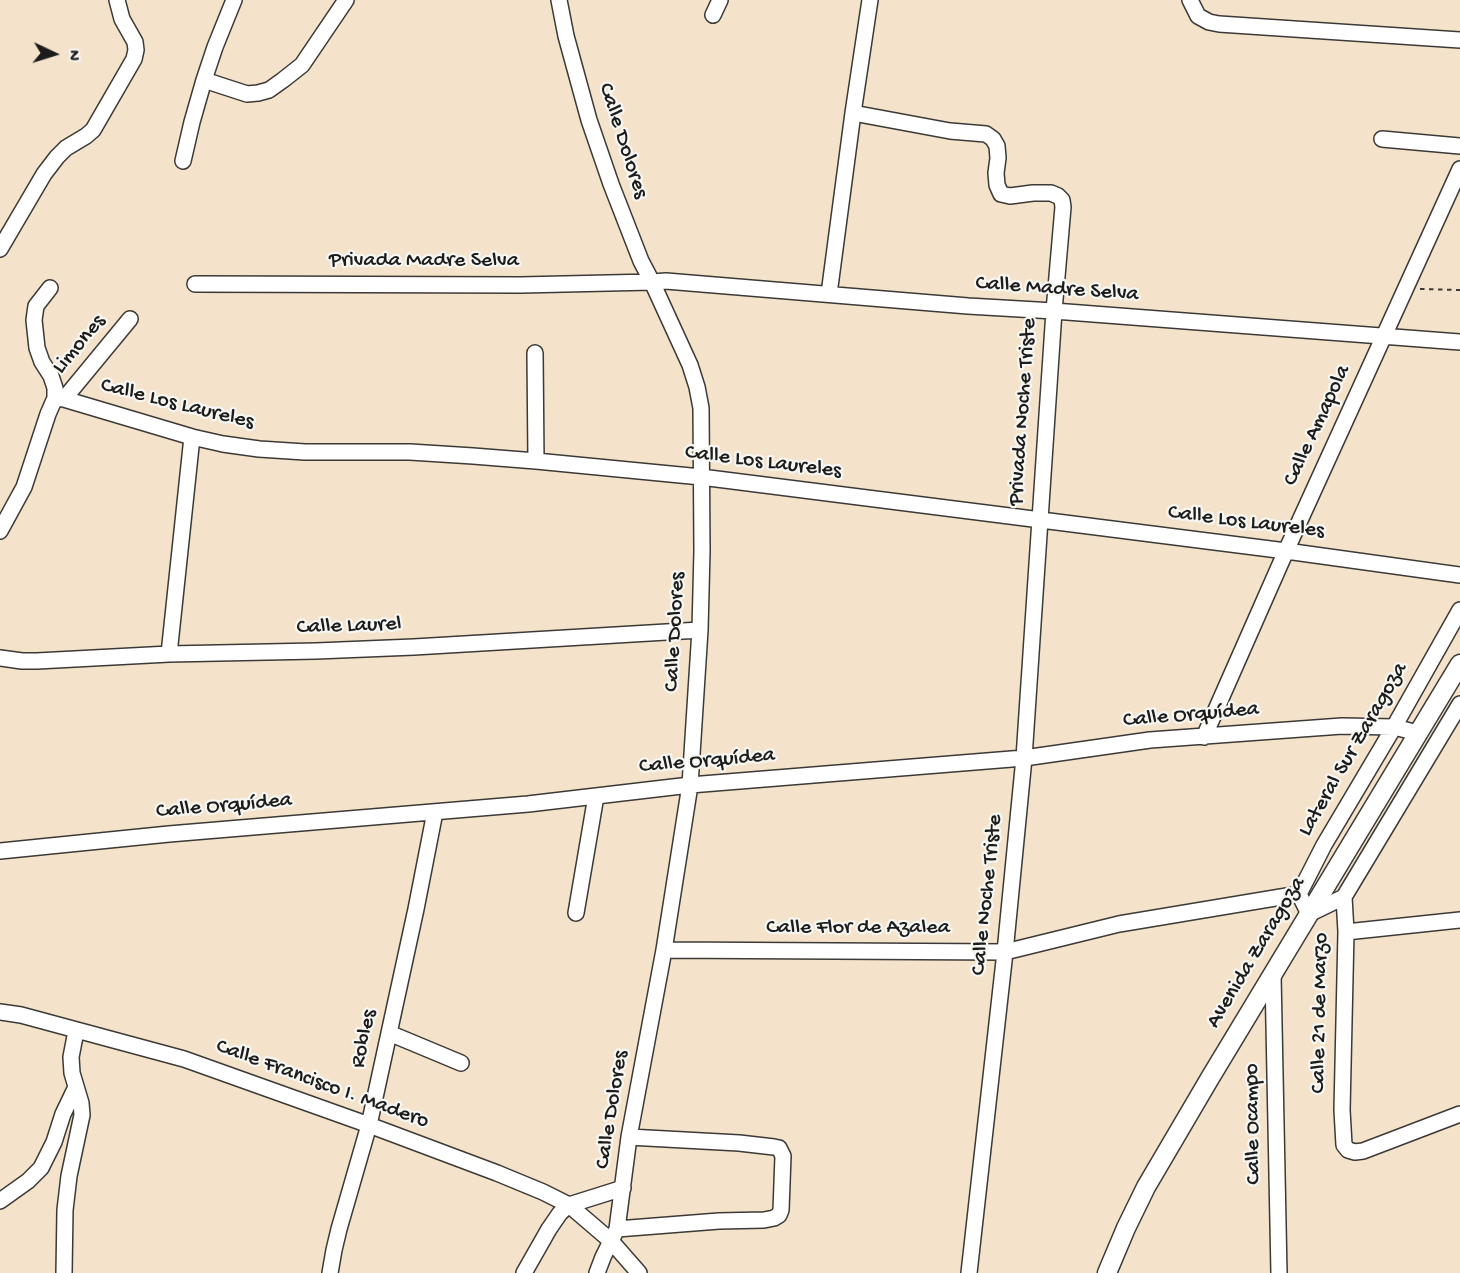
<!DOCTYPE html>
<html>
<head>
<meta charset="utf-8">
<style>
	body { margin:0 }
	#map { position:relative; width:1460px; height:1273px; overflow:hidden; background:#f4e2ca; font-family:"Gochi Hand",sans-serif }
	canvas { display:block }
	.north { position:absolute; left:24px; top:24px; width:60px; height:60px; -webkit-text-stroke:4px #f6f6f2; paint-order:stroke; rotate:94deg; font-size:16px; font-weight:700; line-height:24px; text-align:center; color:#1c1c1c }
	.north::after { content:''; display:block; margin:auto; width:21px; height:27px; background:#1c1c1c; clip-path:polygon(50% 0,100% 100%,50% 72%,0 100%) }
</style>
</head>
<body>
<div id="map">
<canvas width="1460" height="1273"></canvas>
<div class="north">N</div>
</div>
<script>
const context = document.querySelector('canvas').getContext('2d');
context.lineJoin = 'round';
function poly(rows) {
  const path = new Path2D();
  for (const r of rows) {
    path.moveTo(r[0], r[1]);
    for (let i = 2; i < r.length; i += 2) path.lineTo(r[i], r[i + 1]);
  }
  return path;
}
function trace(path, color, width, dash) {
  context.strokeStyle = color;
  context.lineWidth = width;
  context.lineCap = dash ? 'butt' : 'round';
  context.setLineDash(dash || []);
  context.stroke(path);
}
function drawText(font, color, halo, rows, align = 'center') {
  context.font = font + ' "Gochi Hand",sans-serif';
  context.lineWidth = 4.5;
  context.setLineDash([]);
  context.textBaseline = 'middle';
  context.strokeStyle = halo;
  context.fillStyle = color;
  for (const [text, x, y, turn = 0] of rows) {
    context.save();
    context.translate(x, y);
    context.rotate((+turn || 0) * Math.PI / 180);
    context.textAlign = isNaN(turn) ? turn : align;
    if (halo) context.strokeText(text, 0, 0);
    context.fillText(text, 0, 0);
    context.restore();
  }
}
const minor = poly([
	[559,0,566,36,589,120,611,184,641,261,652,282,690,365,697,387,701,408,702,551,700,630,690,785,664,950,629,1137,617,1229,611,1241,639,1273],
	[1190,0,1198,16,1209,22,1219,24,1460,40],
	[713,15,720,0],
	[204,80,247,94,258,93,269,90,283,80,302,65,346,0],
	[853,113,950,131,986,134,993,139,997,146,998,158,996,173,997,185,1001,194,1010,196,1033,193,1051,193,1058,196,1062,200,1063,207,1054,311,1024,758,1005,952,969,1273],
	[1382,139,1460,146],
	[183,161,192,122,204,80,215,47,234,0],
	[0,249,44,174,57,157,66,148,86,136,93,130,134,59,136,50,135,42,122,19,117,0],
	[195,284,521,285,652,282,666,281,968,306,1054,311,1460,342],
	[50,288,36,306,34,320,37,348,42,362,51,376,55,388,55,398],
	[829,294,853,113,870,0],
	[535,353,536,461],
	[64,399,130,319],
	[0,531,24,487,48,414,55,398,64,399,192,437,223,444,259,449,305,452,410,452,473,456,536,461,701,477,1286,551,1460,575],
	[1460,610,1394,727,1324,845,1299,894,1309,914,1344,897,1460,704],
	[169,654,192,437],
	[0,658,22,661,37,661,169,654,316,651,414,647,700,630],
	[1204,737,1286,551,1460,169],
	[0,851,169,834,528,804,690,785,1024,758,1150,740,1342,726,1394,727,1418,733],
	[1344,897,1346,932,1342,1110,1344,1145,1348,1150,1355,1152,1363,1151,1460,1114],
	[576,913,596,796],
	[1346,932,1460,920],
	[664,950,1005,952,1119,924,1299,894],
	[1273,975,1279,1273],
	[0,1012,21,1015,184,1059,369,1125,497,1173,543,1192,569,1205,611,1241,603,1257,597,1273],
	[389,1033,461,1063],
	[0,1201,28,1181,41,1168,54,1142,63,1114,76,1087],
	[617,1229,719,1221,764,1220,774,1218,779,1215,781,1210,783,1156,779,1148,774,1147,739,1143,629,1137],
	[64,1273,65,1210,69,1176,82,1115,81,1103,72,1073,71,1057,76,1031],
	[330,1273,334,1250,339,1229,369,1125,416,909,435,812],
	[524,1273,549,1229,560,1213,569,1205,623,1188]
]);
const major = poly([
	[1107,1273,1126,1228,1146,1187,1210,1078,1460,664]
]);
trace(minor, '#3c3a36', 18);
trace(major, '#3c3a36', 21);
trace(poly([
	[1420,289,1460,290]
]), '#3c3a36', 2, [4.5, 4.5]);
trace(minor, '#fff', 15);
trace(major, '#fff', 18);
drawText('22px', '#1c1c1c', '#f6f6f2', [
	["Calle Dolores",622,141,72],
	["Privada Madre Selva",424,262],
	["Calle Madre Selva",1057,290,4],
	["Limones",80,345,-50],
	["Calle Los Laureles",177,405,14],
	["Privada Noche Triste",1024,412,-86],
	["Calle Amapola",1318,426,-65],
	["Calle Los Laureles",763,463,7],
	["Calle Los Laureles",1246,523,7],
	["Calle Laurel",349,627,-2],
	["Calle Dolores",676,632,-87],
	["Calle Orquídea",1191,716,-5],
	["Lateral Sur Zaragoza",1354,750,-60],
	["Calle Orquídea",707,762,-5],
	["Calle Orquídea",224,807,-5],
	["Calle Noche Triste",988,895,-84],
	["Calle Flor de Azalea",858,929],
	["Avenida Zaragoza",1257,953,-59],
	["Calle 21 de Marzo",1321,1013,-89],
	["Robles",365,1039,-78],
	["Calle Francisco I. Madero",322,1085,20],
	["Calle Dolores",613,1110,-81],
	["Calle Ocampo",1254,1124,-91]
]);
</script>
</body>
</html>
